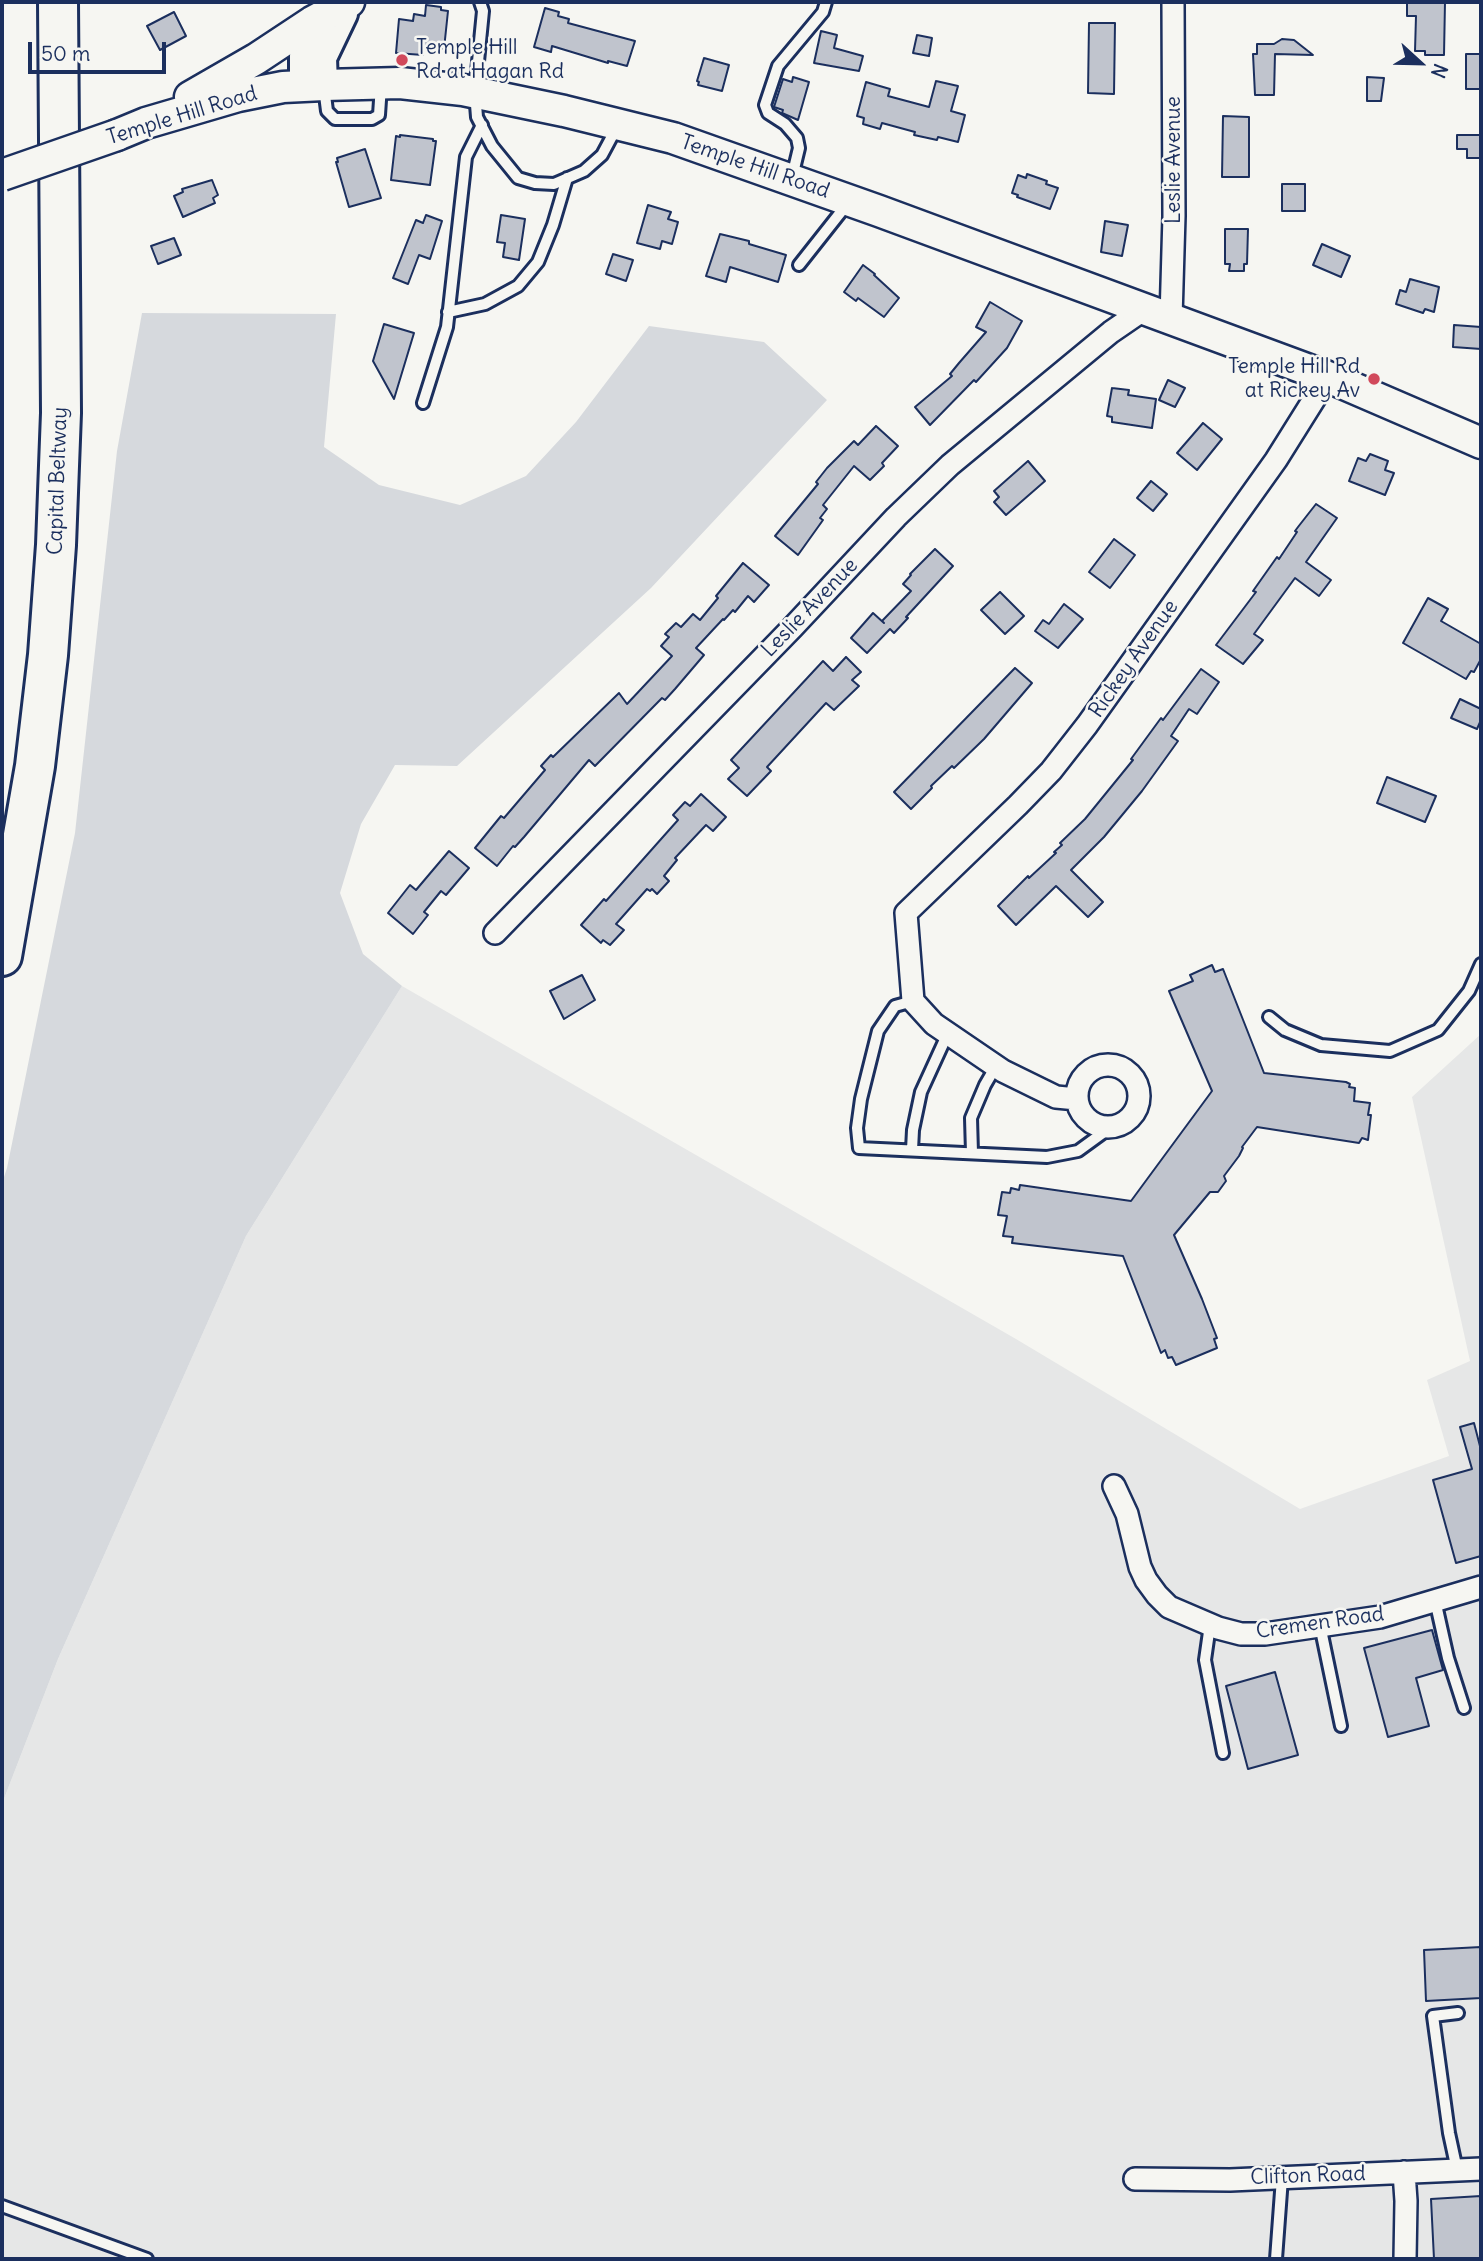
<!DOCTYPE html>
<html>
<head>
<meta charset="utf-8">
<style>
	body { margin:0 }
	#map { position:relative; width:1483px; height:2261px; overflow:hidden; background:#f6f6f2; font-family:Delius,sans-serif }
	canvas { display:block }
	.frame { position:absolute; inset:0; border:4px solid #1b2f5e; pointer-events:none }
	.north { position:absolute; left:1385px; top:28px; width:70px; height:70px; -webkit-text-stroke:5px #f6f6f2; paint-order:stroke; rotate:112deg; font-size:19px; font-weight:700; line-height:28px; text-align:center; color:#1b2f5e }
	.north::after { content:''; display:block; margin:auto; width:24px; height:32px; background:#1b2f5e; clip-path:polygon(50% 0,100% 100%,50% 72%,0 100%) }
	.scale { position:absolute; left:28px; top:42px; width:138px; height:32px; box-sizing:border-box; border:4px solid #1b2f5e; border-top:0; padding-left:9px; font-size:21px; line-height:24px; white-space:nowrap; color:#1b2f5e; -webkit-text-stroke:5px #f6f6f2; paint-order:stroke }
</style>
</head>
<body>
<div id="map">
<canvas width="1483" height="2261"></canvas>
<div class="frame"></div>
<div class="north">N</div>
<div class="scale">50 m</div>
</div>
<script>
const context = document.querySelector('canvas').getContext('2d');
context.lineJoin = 'round';
function fill(path, color) {
  context.fillStyle = color;
  context.fill(path, 'evenodd');
}
function poly(rows) {
  const path = new Path2D();
  for (const r of rows) {
    if (r.length === 3) {
      path.moveTo(r[0] + r[2], r[1]);
      path.arc(r[0], r[1], r[2], 0, 2 * Math.PI);
      continue;
    }
    path.moveTo(r[0], r[1]);
    for (let i = 2; i < r.length; i += 2) path.lineTo(r[i], r[i + 1]);
  }
  return path;
}
function trace(path, color, width, dash) {
  context.strokeStyle = color;
  context.lineWidth = width;
  context.lineCap = dash ? 'butt' : 'round';
  context.setLineDash(dash || []);
  context.stroke(path);
}
function drawText(font, color, halo, rows, align = 'center') {
  context.font = font + ' Delius,sans-serif';
  context.lineWidth = 5;
  context.setLineDash([]);
  context.textBaseline = 'middle';
  context.strokeStyle = halo;
  context.fillStyle = color;
  for (const [text, x, y, turn = 0] of rows) {
    context.save();
    context.translate(x, y);
    context.rotate((+turn || 0) * Math.PI / 180);
    context.textAlign = isNaN(turn) ? turn : align;
    if (halo) context.strokeText(text, 0, 0);
    context.fillText(text, 0, 0);
    context.restore();
  }
}
fill(poly([
	[402,986,1016,1339,1300,1509,1449,1456,1427,1380,1470,1361,1412,1097,1481,1034,1481,2259,2,2259,2,1804,58,1659,246,1236]
]), '#e6e7e7');
fill(poly([
	[142,313,336,314,324,447,379,485,460,505,526,476,576,422,649,326,764,342,827,400,651,588,457,766,395,765,361,824,340,893,363,954,402,986,246,1236,58,1659,2,1804,2,1183,7,1168,75,833,117,451]
]), '#d6d9dd');
const building = poly([
	[1407,2,1445,2,1444,55,1425,55,1425,51,1415,51,1416,16,1407,16,1407,2],
	[426,5,441,7,441,10,448,11,444,49,423,47,423,55,396,53,399,19,413,21,414,14,425,16,426,5],
	[545,8,559,12,558,16,569,19,568,23,635,41,627,66,608,61,608,63,552,46,551,52,534,47,545,8],
	[174,12,186,36,160,50,147,26,174,12],
	[1089,23,1115,23,1114,94,1088,93,1089,23],
	[821,31,837,35,834,48,863,56,859,71,814,63,821,31],
	[917,35,932,38,929,56,913,53,917,35],
	[1282,39,1294,40,1313,55,1275,54,1274,95,1255,95,1253,54,1257,54,1257,44,1274,44,1282,39],
	[1466,54,1481,54,1481,89,1466,89,1466,54],
	[704,58,729,65,722,91,698,85,699,82,697,81,704,58],
	[793,77,809,82,798,120,782,113,783,110,774,107,783,79,792,82,793,77],
	[1367,77,1384,78,1381,101,1367,101,1367,77],
	[936,81,958,86,951,111,965,115,958,142,938,137,937,140,914,135,915,132,882,123,880,129,863,124,864,118,857,116,866,82,890,89,888,96,929,107,936,81],
	[1223,116,1249,117,1249,177,1222,177,1223,116],
	[400,135,433,139,433,141,436,141,430,185,391,180,396,136,400,137,400,135],
	[1457,135,1481,135,1481,158,1467,158,1467,149,1457,149,1457,135],
	[365,149,381,198,349,207,336,162,338,162,337,158,365,149],
	[1027,174,1047,181,1046,184,1058,188,1050,209,1017,197,1018,195,1012,193,1018,175,1026,178,1027,174],
	[212,180,218,195,213,198,215,203,183,217,174,196,183,192,182,189,212,180],
	[1282,184,1305,184,1305,211,1282,211,1282,184],
	[648,205,671,212,668,219,678,222,672,244,662,241,660,249,637,243,648,205],
	[426,215,442,221,430,259,419,255,408,284,393,278,416,220,423,223,426,215],
	[501,215,525,219,519,260,503,257,505,243,497,242,501,215],
	[1105,221,1128,225,1122,256,1101,252,1105,221],
	[1225,229,1248,229,1247,264,1244,264,1244,271,1229,271,1230,264,1225,264,1225,229],
	[720,234,749,241,749,244,786,255,778,282,730,267,726,282,706,276,720,234],
	[174,238,181,255,158,264,151,246,174,238],
	[1322,244,1350,256,1341,277,1313,265,1322,244],
	[613,254,633,260,626,281,606,274,613,254],
	[863,265,875,274,874,275,899,298,884,317,858,298,856,301,844,292,863,265],
	[1410,279,1439,287,1434,312,1425,309,1423,313,1396,304,1400,290,1406,292,1410,279],
	[990,302,1022,321,1007,348,976,382,974,380,930,425,915,407,952,376,950,374,959,363,986,332,976,327,990,302],
	[384,324,414,333,394,399,373,361,384,324],
	[1454,325,1481,327,1481,349,1453,347,1454,325],
	[1168,380,1185,388,1175,407,1159,400,1168,380],
	[1112,388,1129,390,1128,395,1156,399,1152,428,1112,422,1112,417,1107,416,1112,388],
	[1203,423,1222,439,1197,470,1177,453,1203,423],
	[876,426,898,446,882,463,884,466,870,480,854,466,823,505,827,509,820,518,823,520,798,555,775,536,818,484,816,482,827,468,854,441,858,445,876,426],
	[1370,454,1388,461,1385,470,1394,473,1385,495,1349,481,1358,458,1366,461,1370,454],
	[1028,461,1045,481,1006,515,994,502,999,497,994,491,1028,461],
	[1151,481,1167,494,1153,511,1137,498,1151,481],
	[1316,504,1337,518,1306,562,1331,580,1319,596,1295,578,1254,634,1263,640,1243,664,1216,645,1256,592,1253,591,1277,557,1279,559,1297,532,1295,531,1298,527,1316,504],
	[1114,539,1135,555,1110,588,1089,572,1114,539],
	[935,549,953,566,906,617,908,618,894,633,890,629,867,653,851,638,873,613,884,623,882,621,911,591,903,584,911,575,910,574,935,549],
	[743,563,769,585,754,602,748,596,735,612,733,610,724,620,723,619,696,648,704,655,675,689,665,700,662,698,595,766,589,760,524,837,515,847,513,846,497,866,475,848,501,816,504,818,545,770,541,766,551,755,553,757,619,693,627,704,672,656,661,646,669,637,665,634,676,623,681,627,693,614,700,620,718,598,716,596,743,563],
	[1000,592,1024,616,1005,634,981,610,1000,592],
	[1428,598,1448,609,1441,621,1481,644,1481,659,1474,672,1471,671,1466,679,1403,643,1428,598],
	[1064,604,1083,619,1058,648,1035,631,1043,620,1049,624,1064,604],
	[846,657,861,672,852,680,859,686,834,710,826,703,767,767,771,771,747,796,728,779,739,768,731,760,823,661,833,671,846,657],
	[1015,668,1032,683,984,739,954,768,952,766,931,786,932,788,911,809,894,792,1015,668],
	[1201,669,1219,682,1197,714,1189,709,1171,736,1178,741,1142,791,1104,837,1071,870,1103,902,1088,917,1056,886,1016,925,998,906,1028,876,1029,878,1056,853,1054,852,1062,845,1060,843,1085,819,1133,760,1131,759,1161,718,1163,720,1201,669],
	[1460,699,1481,709,1481,720,1477,729,1451,718,1460,699],
	[1387,777,1436,796,1425,822,1377,803,1387,777],
	[701,794,726,817,713,831,706,825,675,858,677,860,664,876,669,881,657,894,652,889,650,891,647,889,616,924,624,930,610,945,603,940,601,943,581,925,604,899,606,901,678,820,673,815,685,802,690,806,701,794],
	[449,851,469,868,446,895,441,891,424,912,428,915,413,934,388,913,410,885,416,890,449,851],
	[1212,965,1215,972,1223,969,1264,1073,1346,1082,1350,1084,1349,1087,1355,1088,1354,1101,1370,1103,1368,1115,1371,1115,1368,1140,1362,1138,1359,1143,1257,1127,1242,1147,1243,1148,1239,1156,1224,1176,1226,1181,1218,1192,1210,1192,1174,1235,1202,1299,1217,1338,1214,1339,1217,1348,1176,1365,1172,1357,1168,1358,1165,1350,1161,1353,1123,1256,1012,1243,1013,1237,1003,1236,1007,1216,998,1215,1002,1192,1010,1193,1011,1188,1019,1190,1020,1185,1131,1201,1212,1091,1169,991,1193,981,1190,975,1212,965],
	[582,975,595,1000,564,1019,550,991,582,975],
	[1474,1423,1481,1450,1481,1556,1456,1563,1433,1480,1472,1469,1460,1427,1474,1423],
	[1432,1630,1443,1670,1416,1678,1429,1726,1388,1737,1364,1648,1432,1630],
	[1275,1672,1298,1755,1248,1769,1226,1686,1275,1672],
	[1481,1947,1481,1998,1426,2001,1424,1950,1481,1947],
	[1481,2196,1481,2259,1434,2259,1431,2199,1481,2196]
]);
fill(building, '#c0c4cd');
trace(building, '#1b2f5e', 2);
const service = poly([
	[480,2,483,11,475,92,477,117,492,146,518,178,535,183,554,184,584,171,602,155,617,127],
	[324,87,327,111,335,119,372,119,379,115,381,85],
	[792,177,799,148,797,138,785,124,768,113,765,105,778,66,823,12,826,2],
	[799,265,848,203],
	[448,312,485,304,518,286,538,262,553,225,567,178],
	[423,403,447,327,466,157,482,125],
	[913,1001,895,1006,878,1031,861,1099,857,1128,859,1148,1047,1157,1078,1151,1111,1127],
	[1269,1017,1285,1030,1321,1045,1390,1051,1438,1030,1469,991,1481,964],
	[912,1150,913,1130,921,1092,948,1033],
	[972,1153,971,1118,985,1085,996,1066],
	[1435,1600,1448,1658,1464,1708],
	[1210,1625,1205,1660,1223,1753],
	[1320,1625,1341,1726],
	[1457,2170,1449,2133,1433,2016,1458,2013],
	[2,2206,147,2259],
	[1276,2259,1282,2178]
]);
const minor = poly([
	[1171,318,1174,216,1173,2],
	[495,933,793,627,896,517,950,465,1111,332,1146,308],
	[1108,1096,31],
	[1077,1099,1056,1097,1003,1071,934,1024,913,1001,906,913,1018,805,1051,771,1087,725,1276,460,1328,377],
	[1114,1486,1127,1514,1140,1567,1146,1580,1157,1595,1169,1607,1218,1628,1241,1634,1265,1634,1380,1617,1481,1587],
	[1404,2172,1406,2201,1405,2259],
	[1135,2179,1230,2180,1481,2169]
]);
const tertiary = poly([
	[324,85,323,58,344,14],
	[303,86,303,56,308,41,320,26,332,16]
]);
const secondary = poly([
	[190,97,256,59,312,22,349,2],
	[117,135,146,123,238,96,283,87,324,85,400,83,463,90,564,111,673,138,879,211,1328,377,1481,443]
]);
const motorway = poly([
	[2,956,35,766,48,655,56,545,61,413,58,2]
]);
trace(service, '#1b2f5e', 16);
trace(minor, '#1b2f5e', 26);
trace(tertiary, '#1b2f5e', 32);
trace(secondary, '#1b2f5e', 35);
trace(motorway, '#1b2f5e', 44);
trace(service, '#f6f6f2', 10);
trace(minor, '#f6f6f2', 21);
trace(tertiary, '#f6f6f2', 26);
trace(secondary, '#f6f6f2', 30);
trace(motorway, '#f6f6f2', 38);
const secondaryBridge = poly([
	[2,175,117,135]
]);
trace(secondaryBridge, '#1b2f5e', 35, []);
trace(secondaryBridge, '#f6f6f2', 30);
for (const [x, y, r, color] of [
	[402,60,7,"#d1495b"],
	[1374,379,7,"#d1495b"]
]) {
  const dot = new Path2D();
  dot.arc(x, y, r, 0, 2 * Math.PI);
  context.fillStyle = color;
  context.fill(dot);
  trace(dot, '#f6f6f2', 2.5);
}
drawText('21px', '#1b2f5e', '#f6f6f2', [
	["Temple Hill",416,48],
	["Rd at Hagan Rd",416,72],
	["Temple Hill Rd",1360,367,"right"],
	["at Rickey Av",1360,391,"right"]
], 'left');
drawText('21px', '#1b2f5e', '#f6f6f2', [
	["Temple Hill Road",182,116,-17],
	["Leslie Avenue",1174,160,-90],
	["Temple Hill Road",755,167,19],
	["Capital Beltway",58,481,-88],
	["Leslie Avenue",810,608,-46],
	["Rickey Avenue",1134,659,-55],
	["Cremen Road",1320,1623,-8],
	["Clifton Road",1308,2176,-2]
]);
</script>
</body>
</html>
